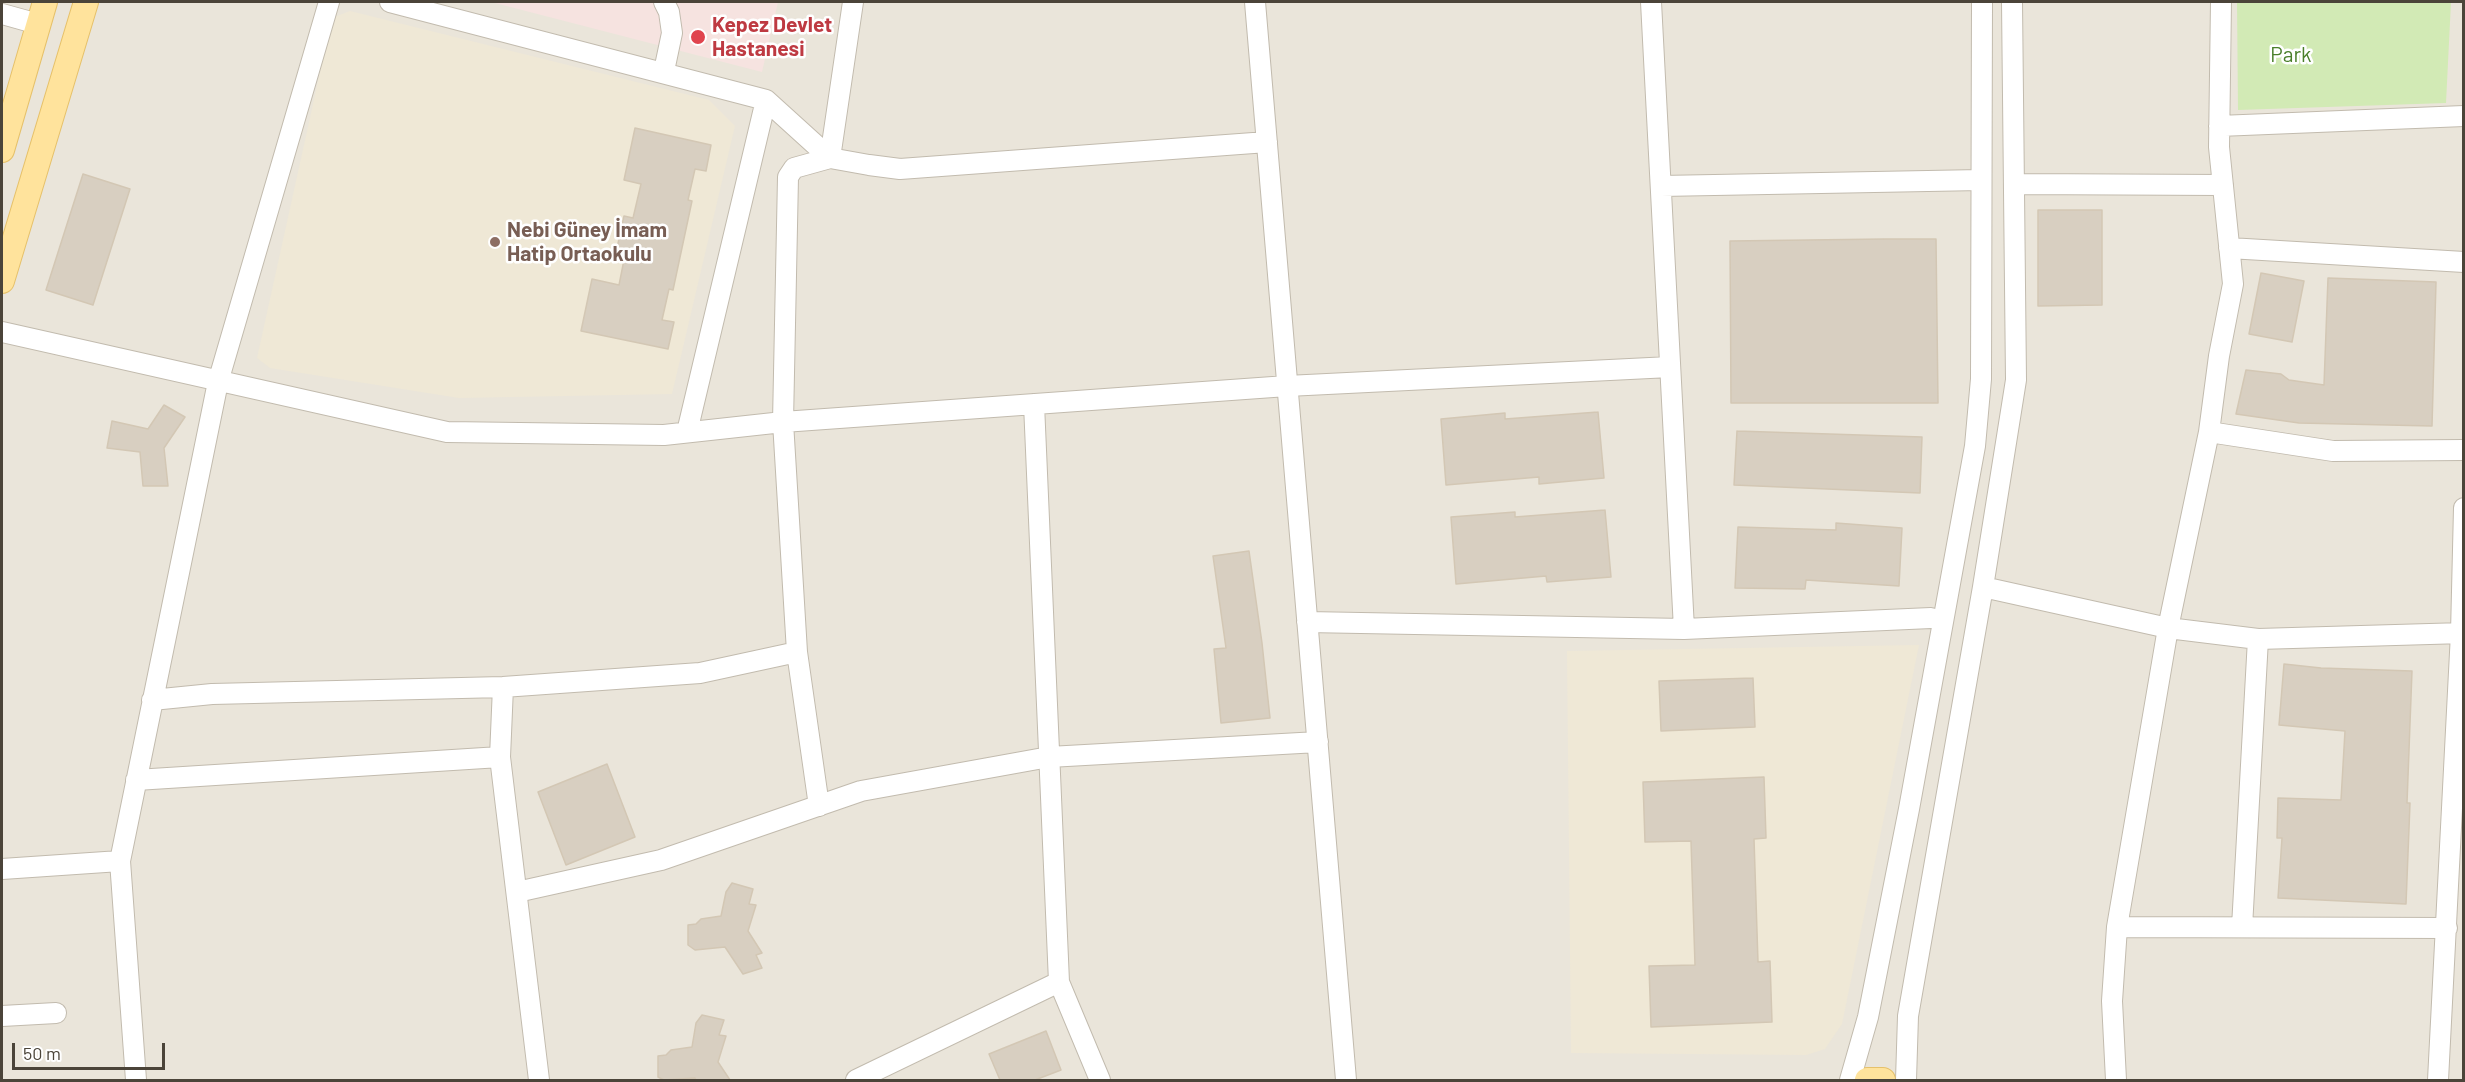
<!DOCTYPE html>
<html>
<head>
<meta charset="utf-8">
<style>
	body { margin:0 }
	#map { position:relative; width:2465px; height:1082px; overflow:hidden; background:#f6f3ec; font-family:Barlow,sans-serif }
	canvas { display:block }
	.frame { position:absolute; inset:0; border:3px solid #4b4439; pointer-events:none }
	.scale { position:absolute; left:12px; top:1043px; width:153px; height:27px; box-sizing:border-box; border:3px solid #4b4439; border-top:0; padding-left:8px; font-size:18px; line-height:21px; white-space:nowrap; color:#4b4439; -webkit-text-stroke:4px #fff; paint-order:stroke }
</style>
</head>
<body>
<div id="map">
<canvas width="2465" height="1082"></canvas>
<div class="frame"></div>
<div class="scale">50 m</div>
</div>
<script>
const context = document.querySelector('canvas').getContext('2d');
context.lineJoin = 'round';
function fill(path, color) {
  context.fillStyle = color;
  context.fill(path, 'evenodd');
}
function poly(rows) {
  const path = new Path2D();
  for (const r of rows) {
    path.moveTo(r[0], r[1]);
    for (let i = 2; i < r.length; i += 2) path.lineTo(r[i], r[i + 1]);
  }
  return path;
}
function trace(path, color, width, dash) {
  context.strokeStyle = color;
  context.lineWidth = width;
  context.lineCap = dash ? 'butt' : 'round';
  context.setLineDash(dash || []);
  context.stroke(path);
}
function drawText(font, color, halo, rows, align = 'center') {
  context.font = font + ' Barlow,sans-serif';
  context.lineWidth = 5;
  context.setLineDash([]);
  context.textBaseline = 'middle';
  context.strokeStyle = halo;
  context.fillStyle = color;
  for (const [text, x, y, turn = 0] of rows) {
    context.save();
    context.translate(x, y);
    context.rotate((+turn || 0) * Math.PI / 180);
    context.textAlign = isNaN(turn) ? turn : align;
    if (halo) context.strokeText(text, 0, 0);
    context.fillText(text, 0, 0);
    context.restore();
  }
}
fill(poly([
	[2,2,2463,2,2463,1080,2,1080]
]), '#eae5da');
fill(poly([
	[350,11,709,100,735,126,672,394,459,398,270,368,257,358,332,18],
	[1919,645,1842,1024,1825,1049,1806,1055,1571,1053,1567,651]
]), '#efe8d6');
fill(poly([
	[491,2,778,2,762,72]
]), '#f6e3e0');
fill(poly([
	[2237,2,2451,2,2446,103,2238,110]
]), '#d2eab5');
const building = poly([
	[635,128,711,145,706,171,695,169,688,200,692,201,673,290,669,289,662,320,674,322,668,349,581,331,592,279,619,285,626,250,617,248,624,216,633,218,641,184,624,180,635,128],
	[83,174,130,189,93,305,46,290,83,174],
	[2038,210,2102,210,2102,305,2038,306,2038,210],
	[1885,239,1936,239,1938,403,1731,403,1730,241,1885,239],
	[2261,273,2304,281,2292,342,2249,334,2261,273],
	[2328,278,2436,282,2432,426,2299,423,2236,414,2246,370,2281,374,2289,380,2324,385,2328,278],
	[164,405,185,417,164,448,168,486,143,486,140,452,107,448,112,421,148,429,164,405],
	[1598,412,1604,478,1539,484,1539,477,1446,485,1441,419,1505,413,1505,419,1598,412],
	[1737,431,1922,437,1920,493,1734,485,1737,431],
	[1605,510,1611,577,1547,582,1546,576,1456,584,1451,517,1515,512,1515,517,1605,510],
	[1836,523,1902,528,1899,586,1806,580,1805,589,1735,588,1738,527,1836,530,1836,523],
	[1249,551,1262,643,1270,718,1221,723,1214,649,1226,648,1213,556,1249,551],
	[2284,664,2321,668,2412,671,2407,803,2410,803,2406,904,2278,898,2282,838,2277,838,2278,798,2341,800,2345,731,2279,725,2284,664],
	[1753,678,1755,727,1661,731,1659,681,1753,678],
	[607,764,635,837,566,865,538,792,607,764],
	[1764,777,1766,838,1754,839,1758,962,1770,961,1772,1022,1651,1027,1649,966,1695,965,1691,841,1645,842,1643,782,1764,777],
	[732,883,753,889,749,904,756,905,748,931,762,953,756,955,762,968,743,974,725,947,695,950,688,945,688,925,696,924,701,919,721,916,726,892,732,883],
	[702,1015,724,1020,719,1035,726,1036,718,1062,730,1080,696,1080,695,1078,664,1080,658,1077,658,1056,666,1055,671,1050,692,1047,696,1023,702,1015],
	[1046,1031,1061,1070,1035,1080,1000,1080,989,1054,1046,1031]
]);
fill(building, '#d8cfc1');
trace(building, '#d3c7b4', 1.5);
const minor = poly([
	[390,2,766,100,830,158,869,165,900,169,1267,142],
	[664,2,669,12,672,33,664,71],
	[1255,2,1346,1080],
	[1651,2,1684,629],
	[2,14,38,24],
	[2219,126,2464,116],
	[2014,184,2223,185],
	[1661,186,1981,180],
	[2229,248,2464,262],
	[2,332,447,432,664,435,783,422,1287,386,1670,367],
	[1034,404,1059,982,1100,1080],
	[687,432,766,100],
	[2209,432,2333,451,2464,450],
	[1983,587,2168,628,2258,639,2464,633],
	[1307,622,1684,629,1931,618],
	[503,687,500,757,539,1080],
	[152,700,212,694,503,687,700,673,797,652],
	[136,780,500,757],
	[819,806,797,652,783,422,788,177,794,168,830,158,853,2],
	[2,869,120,861],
	[517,892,661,860,861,791,1049,757,1318,742],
	[2117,927,2447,928],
	[2242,927,2258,639],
	[2,1016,56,1013],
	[136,1080,120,861,218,382,329,2],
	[856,1080,1059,982],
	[1850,1080,1868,1017,1909,809,1975,446,1981,379,1982,2],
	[1906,1080,1908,1016,1983,587,2016,380,2012,2],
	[2116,1080,2112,1001,2117,927,2168,628,2209,432,2219,356,2233,284,2219,147,2221,2],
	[2438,1080,2461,633,2464,508]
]);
const major = poly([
	[2,150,45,2],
	[2,281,86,2],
	[1867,1080,1883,1080]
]);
trace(minor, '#c2bbae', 22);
trace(major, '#e6c16a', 26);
trace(minor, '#fff', 20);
trace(major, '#ffe39c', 24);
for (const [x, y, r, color] of [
	[698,37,8,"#e0444e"],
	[495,242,6,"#8d6e63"]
]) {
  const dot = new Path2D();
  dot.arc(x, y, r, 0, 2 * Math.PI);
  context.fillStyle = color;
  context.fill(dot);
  trace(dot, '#fff', 2);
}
drawText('bold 21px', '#be3a42', '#fff', [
	["Kepez Devlet",712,25],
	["Hastanesi",712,49]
], 'left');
drawText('21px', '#4a7f2a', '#fff', [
	["Park",2291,55]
]);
drawText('bold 21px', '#785e54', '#fff', [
	["Nebi Güney İmam",507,230],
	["Hatip Ortaokulu",507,254]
], 'left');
</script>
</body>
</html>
